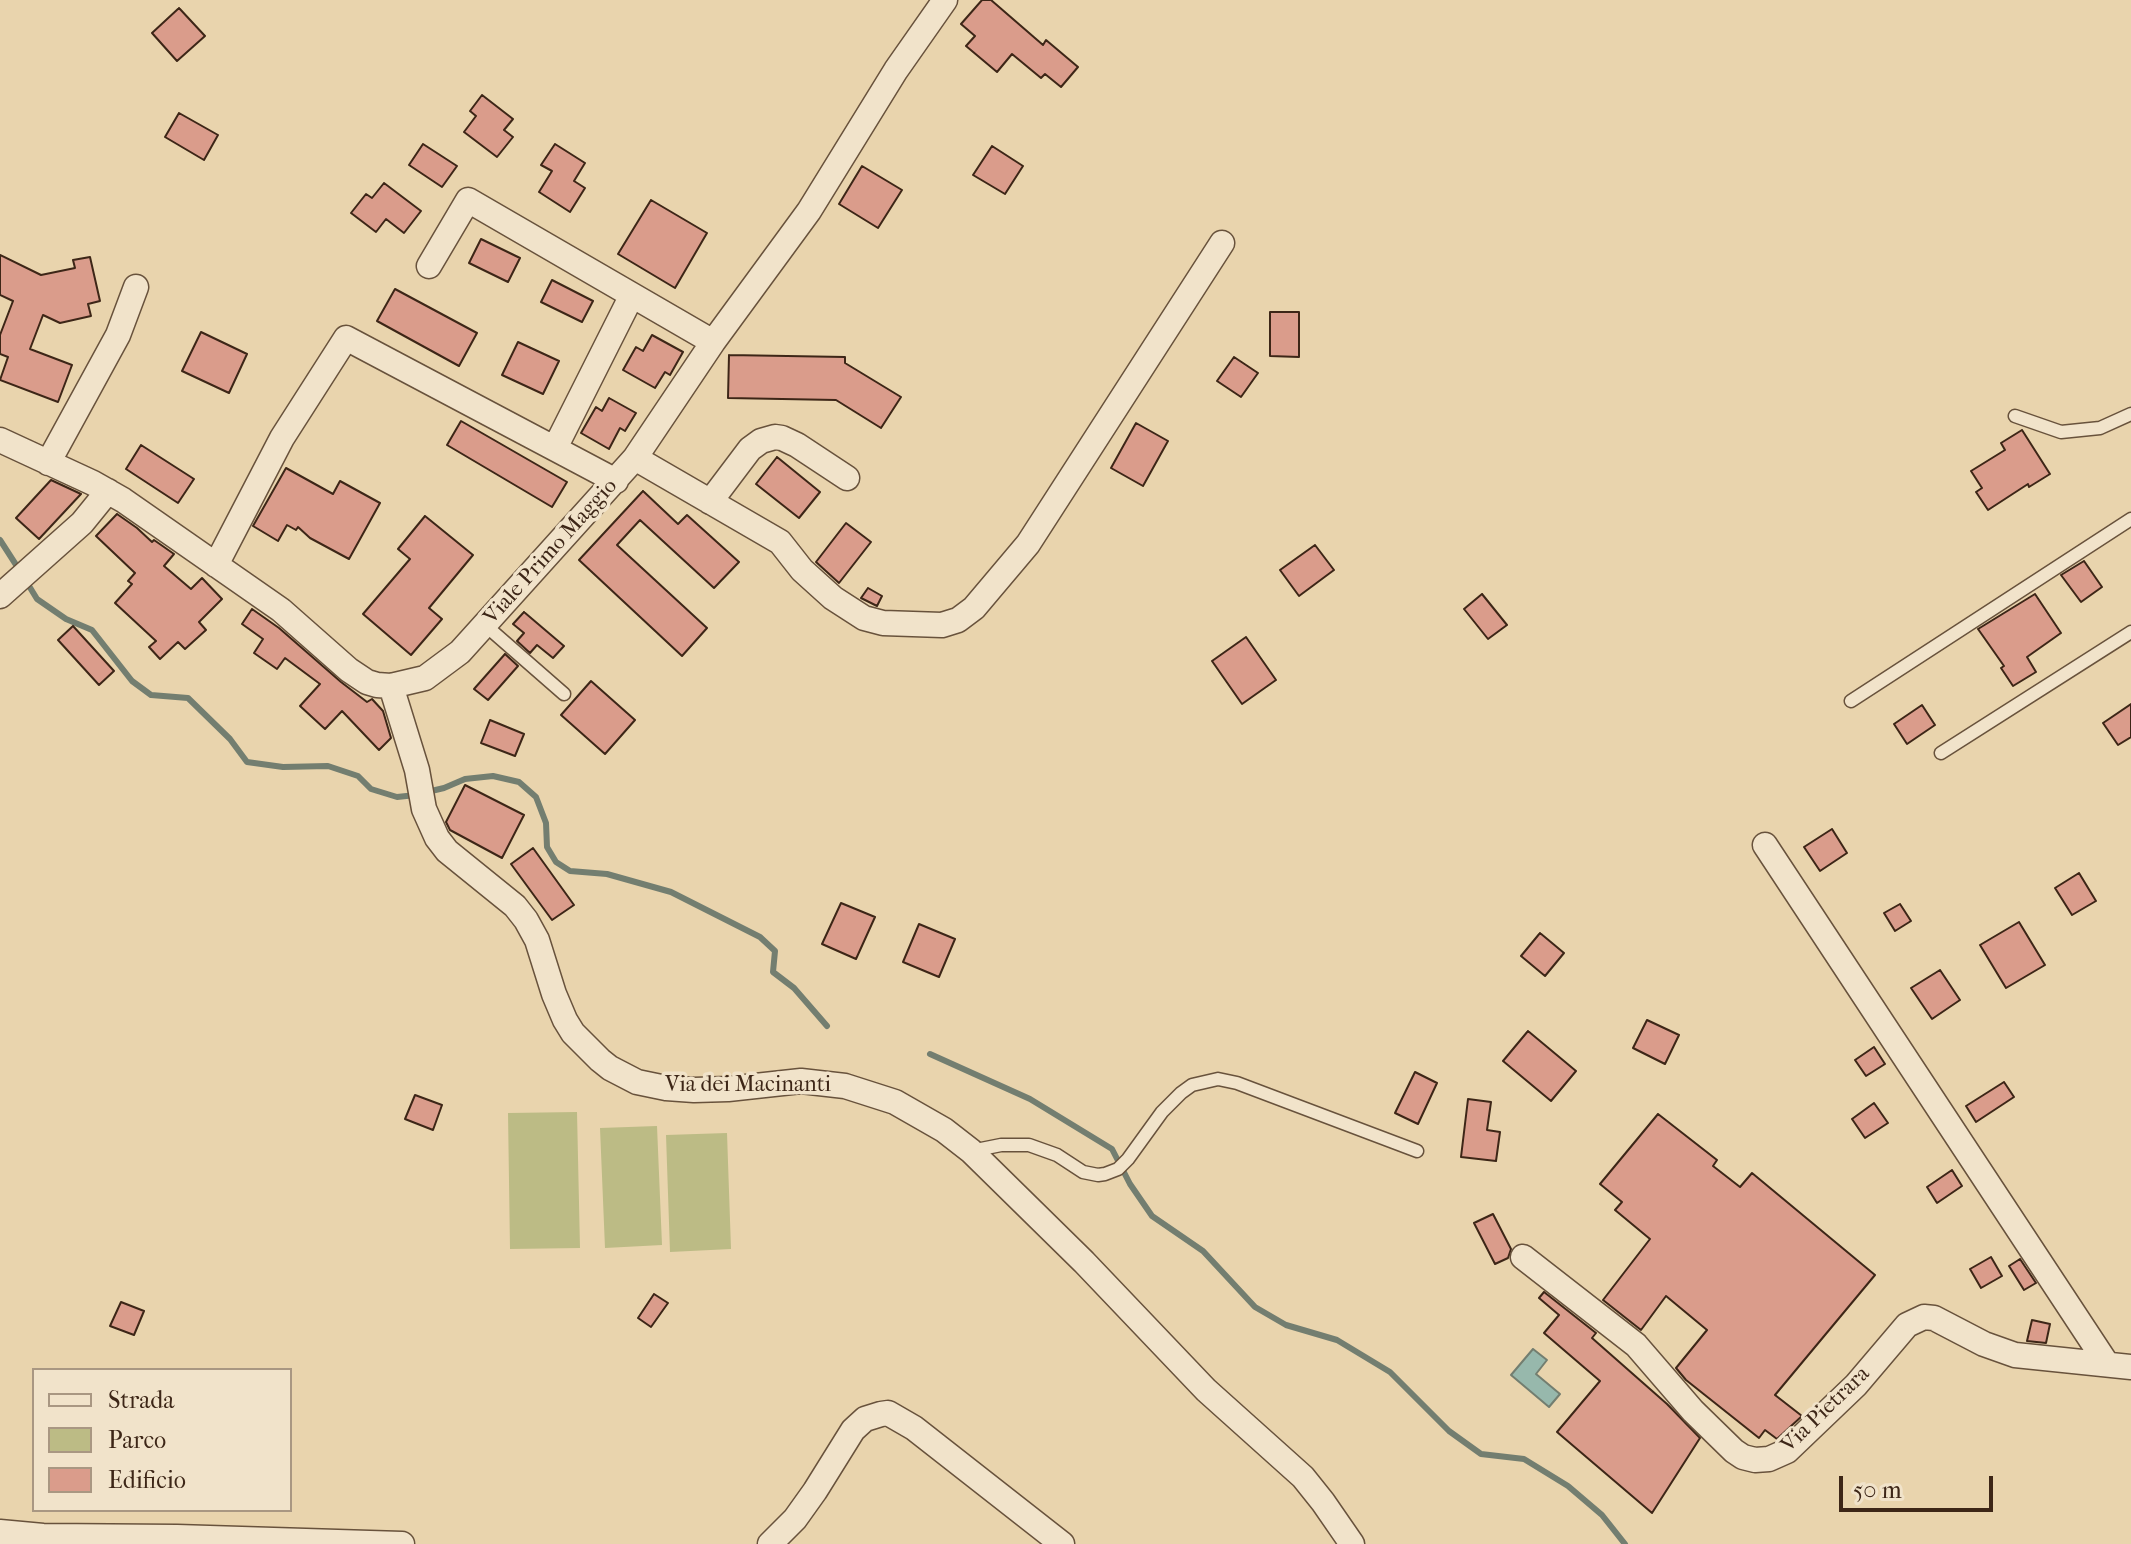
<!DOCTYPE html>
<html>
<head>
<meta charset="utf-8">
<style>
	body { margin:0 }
	#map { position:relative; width:2131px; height:1544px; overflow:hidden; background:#e9d4ad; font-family:"IM FELL French Canon",serif }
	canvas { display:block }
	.legend { position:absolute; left:32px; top:1368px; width:260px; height:144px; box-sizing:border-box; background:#f1e3ca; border:2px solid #a99782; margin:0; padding:10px 14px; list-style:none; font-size:24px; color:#3d2617 }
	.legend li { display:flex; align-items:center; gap:16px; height:40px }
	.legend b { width:40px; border:2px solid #a99782 }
	.scale { position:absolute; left:1839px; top:1476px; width:154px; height:36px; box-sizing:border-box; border:4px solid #3d2617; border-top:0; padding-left:10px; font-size:24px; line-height:28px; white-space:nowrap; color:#3d2617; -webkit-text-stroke:6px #f1e3ca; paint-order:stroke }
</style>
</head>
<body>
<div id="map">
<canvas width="2131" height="1544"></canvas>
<ul class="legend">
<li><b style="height:10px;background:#f1e3ca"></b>Strada</li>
<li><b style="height:22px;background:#bcbb85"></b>Parco</li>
<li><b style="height:22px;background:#da9c8b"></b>Edificio</li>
</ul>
<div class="scale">50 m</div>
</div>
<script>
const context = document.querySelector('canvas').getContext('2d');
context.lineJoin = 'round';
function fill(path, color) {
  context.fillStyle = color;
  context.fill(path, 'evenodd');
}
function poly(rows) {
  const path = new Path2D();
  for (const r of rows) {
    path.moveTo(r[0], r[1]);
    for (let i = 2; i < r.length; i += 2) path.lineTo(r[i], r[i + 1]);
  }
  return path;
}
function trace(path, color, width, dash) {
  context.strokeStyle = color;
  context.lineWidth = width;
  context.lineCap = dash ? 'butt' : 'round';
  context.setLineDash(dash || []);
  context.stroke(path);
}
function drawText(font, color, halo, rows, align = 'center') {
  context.font = font + ' "IM FELL French Canon",serif';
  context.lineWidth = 7;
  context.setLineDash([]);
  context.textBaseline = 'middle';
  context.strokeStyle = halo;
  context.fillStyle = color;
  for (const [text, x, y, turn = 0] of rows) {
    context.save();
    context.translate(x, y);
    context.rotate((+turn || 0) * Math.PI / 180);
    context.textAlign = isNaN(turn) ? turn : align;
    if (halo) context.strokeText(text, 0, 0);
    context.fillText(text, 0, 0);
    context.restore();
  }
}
fill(poly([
	[577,1112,580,1248,510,1249,508,1113],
	[657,1126,662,1245,605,1248,600,1128],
	[727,1133,731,1249,670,1252,666,1135]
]), '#bcbb85');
const water = poly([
	[1533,1349,1547,1360,1536,1374,1560,1394,1549,1407,1511,1375,1533,1349]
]);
fill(water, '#97b8ac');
trace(water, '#737e70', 2);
trace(poly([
	[0,540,20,571],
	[26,581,37,599,66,619,92,630,132,681,151,695,188,698,230,739,247,762,283,767,328,766,358,776,371,789,397,797,416,795],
	[427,792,444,788,465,779,493,776,519,782,536,797,546,823,547,847,556,862,570,871,607,874,671,892,760,937,775,951,773,972,794,988,827,1026],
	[930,1054,1030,1099,1112,1149,1130,1184,1152,1216,1203,1251,1255,1307,1286,1325,1337,1340,1390,1372,1449,1431,1481,1454,1524,1459,1568,1486,1602,1515,1625,1544]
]), '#737e70', 6);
const building = poly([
	[982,0,991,0,1043,45,1046,40,1078,67,1061,87,1045,74,1041,78,1012,54,997,72,966,46,975,36,961,24,982,0],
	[179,8,205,36,177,61,152,33,179,8],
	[482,95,513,119,504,130,513,137,497,157,464,132,476,116,470,111,482,95],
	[179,113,218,135,204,160,165,137,179,113],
	[423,144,457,166,442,187,409,165,423,144],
	[555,144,585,163,574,181,585,188,570,212,539,192,552,171,541,165,555,144],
	[992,146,1023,166,1005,194,973,175,992,146],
	[862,166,902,190,878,228,839,204,862,166],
	[384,183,421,211,404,233,386,219,376,232,351,213,366,194,372,198,384,183],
	[651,200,707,233,675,288,618,254,651,200],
	[481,239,520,258,508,282,469,263,481,239],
	[0,255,41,275,75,268,73,260,90,257,100,301,88,304,91,316,60,323,43,315,30,349,72,365,58,402,0,380,8,357,0,354,0,335,13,301,0,295,0,255],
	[552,280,593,301,582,322,541,302,552,280],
	[395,289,477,333,459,366,377,321,395,289],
	[1270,312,1299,312,1299,357,1270,356,1270,312],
	[201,332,247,354,229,393,182,371,201,332],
	[652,335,683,352,670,375,665,372,655,388,623,370,636,347,643,351,652,335],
	[518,342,559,361,543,394,502,375,518,342],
	[729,355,845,357,845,363,901,397,881,428,836,400,728,398,729,355],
	[1234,357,1258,373,1241,397,1217,381,1234,357],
	[609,398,636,413,625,431,620,428,609,449,581,433,596,407,602,411,609,398],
	[461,421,567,482,552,507,447,445,461,421],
	[1136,423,1168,441,1143,486,1111,468,1136,423],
	[2022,430,2050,474,2029,487,2028,484,1988,510,1976,492,1982,488,1971,471,2005,450,2001,443,2022,430],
	[141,445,194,479,178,503,126,469,141,445],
	[777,457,820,492,799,518,756,484,777,457],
	[286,468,333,494,340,481,380,503,349,559,310,538,298,527,296,530,287,525,278,541,253,526,286,468],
	[51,480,81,494,39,539,16,518,51,480],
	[643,491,678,524,687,515,739,562,714,588,640,520,617,545,707,628,682,656,579,560,643,491],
	[117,514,137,528,152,542,154,540,174,554,164,566,191,589,202,578,222,599,199,622,206,630,185,649,178,642,160,659,149,647,156,641,115,603,132,584,128,581,135,573,96,536,117,514],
	[425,516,473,555,429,608,442,619,411,655,363,614,410,559,398,549,425,516],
	[846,523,871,542,839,583,816,562,846,523],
	[1315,545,1334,570,1299,596,1280,570,1315,545],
	[2084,561,2102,587,2081,602,2061,575,2084,561],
	[868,588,882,596,877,606,861,598,868,588],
	[1482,594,1507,625,1488,639,1464,609,1482,594],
	[2035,594,2061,633,2027,657,2036,672,2013,686,2001,668,2004,666,1978,629,2035,594],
	[252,609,279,628,341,682,367,702,372,699,383,711,391,738,379,750,342,711,325,729,300,706,320,684,285,658,277,669,254,653,263,639,242,624,252,609],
	[524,612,564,646,553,658,537,645,530,653,517,641,524,633,513,624,524,612],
	[73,626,114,671,99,685,58,640,73,626],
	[1246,637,1276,680,1242,704,1212,661,1246,637],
	[505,654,518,666,488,700,474,689,505,654],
	[591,681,635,720,605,754,561,715,591,681],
	[2131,704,2131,737,2118,745,2103,723,2131,704],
	[1922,705,1935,725,1907,744,1894,724,1922,705],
	[490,720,524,734,515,756,481,743,490,720],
	[465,785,524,815,502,858,450,830,446,822,465,785],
	[1832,829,1847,853,1820,871,1804,847,1832,829],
	[533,848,574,905,552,920,511,864,533,848],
	[2079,873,2096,901,2072,915,2055,888,2079,873],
	[841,903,875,917,856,959,822,944,841,903],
	[1900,904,1911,921,1895,931,1884,913,1900,904],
	[2019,922,2045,965,2006,988,1980,945,2019,922],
	[919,924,955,939,939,977,903,962,919,924],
	[1540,933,1564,953,1545,976,1521,956,1540,933],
	[1940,970,1960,1000,1932,1019,1911,988,1940,970],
	[1647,1020,1679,1035,1665,1064,1633,1048,1647,1020],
	[1528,1031,1576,1071,1551,1101,1503,1061,1528,1031],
	[1874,1047,1885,1064,1866,1076,1855,1060,1874,1047],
	[1415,1072,1437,1083,1418,1124,1395,1113,1415,1072],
	[2004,1082,2014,1097,1976,1122,1966,1106,2004,1082],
	[415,1095,442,1105,433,1130,405,1119,415,1095],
	[1468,1099,1491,1102,1487,1130,1500,1132,1496,1161,1461,1157,1468,1099],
	[1874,1103,1888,1123,1865,1138,1852,1119,1874,1103],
	[1658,1114,1717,1160,1713,1166,1740,1187,1752,1173,1875,1275,1775,1395,1802,1416,1777,1439,1765,1430,1759,1438,1686,1380,1676,1368,1707,1330,1666,1296,1641,1330,1603,1300,1650,1239,1615,1210,1622,1202,1600,1184,1658,1114],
	[1952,1170,1962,1186,1937,1203,1927,1187,1952,1170],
	[1493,1214,1511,1249,1508,1258,1495,1264,1474,1223,1493,1214],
	[1991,1257,2002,1276,1981,1288,1970,1269,1991,1257],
	[2020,1259,2036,1283,2024,1290,2009,1266,2020,1259],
	[1544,1292,1596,1333,1592,1338,1667,1404,1700,1438,1652,1513,1557,1432,1600,1381,1544,1333,1559,1315,1539,1298,1544,1292],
	[654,1294,668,1303,651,1327,638,1318,654,1294],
	[121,1302,144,1311,134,1335,110,1326,121,1302],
	[2032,1320,2050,1324,2046,1343,2027,1341,2032,1320]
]);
fill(building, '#da9c8b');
trace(building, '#3d2617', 2);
const service = poly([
	[2015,416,2061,432,2100,428,2131,414],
	[485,625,564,694],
	[1851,701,2131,519],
	[1941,753,2131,632],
	[971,1151,1001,1145,1029,1145,1057,1155,1083,1172,1098,1175,1105,1174,1118,1169,1128,1159,1162,1112,1181,1093,1192,1085,1218,1079,1237,1083,1417,1151]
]);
const minor = poly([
	[429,266,468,200,713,342],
	[0,440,93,483,123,500,281,610,349,670,367,682,377,685,391,686,425,678,460,652,635,458,713,342,809,211,896,70,945,0],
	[555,448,632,295],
	[635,458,780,542,802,570,833,598,864,618,883,623,942,625,958,620,974,608,1028,544,1222,243],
	[48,463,118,335,136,287],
	[710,502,750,449,761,441,775,437,782,438,797,445,847,478],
	[216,565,282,438,346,338,616,481],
	[0,596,82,523,108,491],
	[391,686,417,770,424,809,437,838,447,851,515,906,526,920,537,940,554,994,565,1020,573,1033,600,1060,610,1068,637,1082,666,1088,694,1090,728,1089,801,1081,845,1086,895,1102,944,1130,971,1151,1084,1262,1206,1390,1303,1477,1323,1502,1352,1544],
	[1765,845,2107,1364],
	[1523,1257,1636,1345,1693,1411,1734,1451,1743,1457,1755,1460,1769,1459,1787,1451,1856,1385,1907,1325,1924,1317,1934,1318,1984,1344,2015,1355,2131,1367],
	[0,1532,43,1536,177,1537,402,1544],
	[770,1544,795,1519,815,1491,853,1430,865,1419,881,1414,888,1413,914,1428,1062,1544]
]);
trace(service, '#68523c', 15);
trace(minor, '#68523c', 27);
trace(service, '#f1e3ca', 12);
trace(minor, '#f1e3ca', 24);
drawText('22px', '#3d2617', '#f1e3ca', [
	["Viale Primo Maggio",551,552,-48],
	["Via dei Macinanti",748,1086],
	["Via Pietrara",1826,1410,-44]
]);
</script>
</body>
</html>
